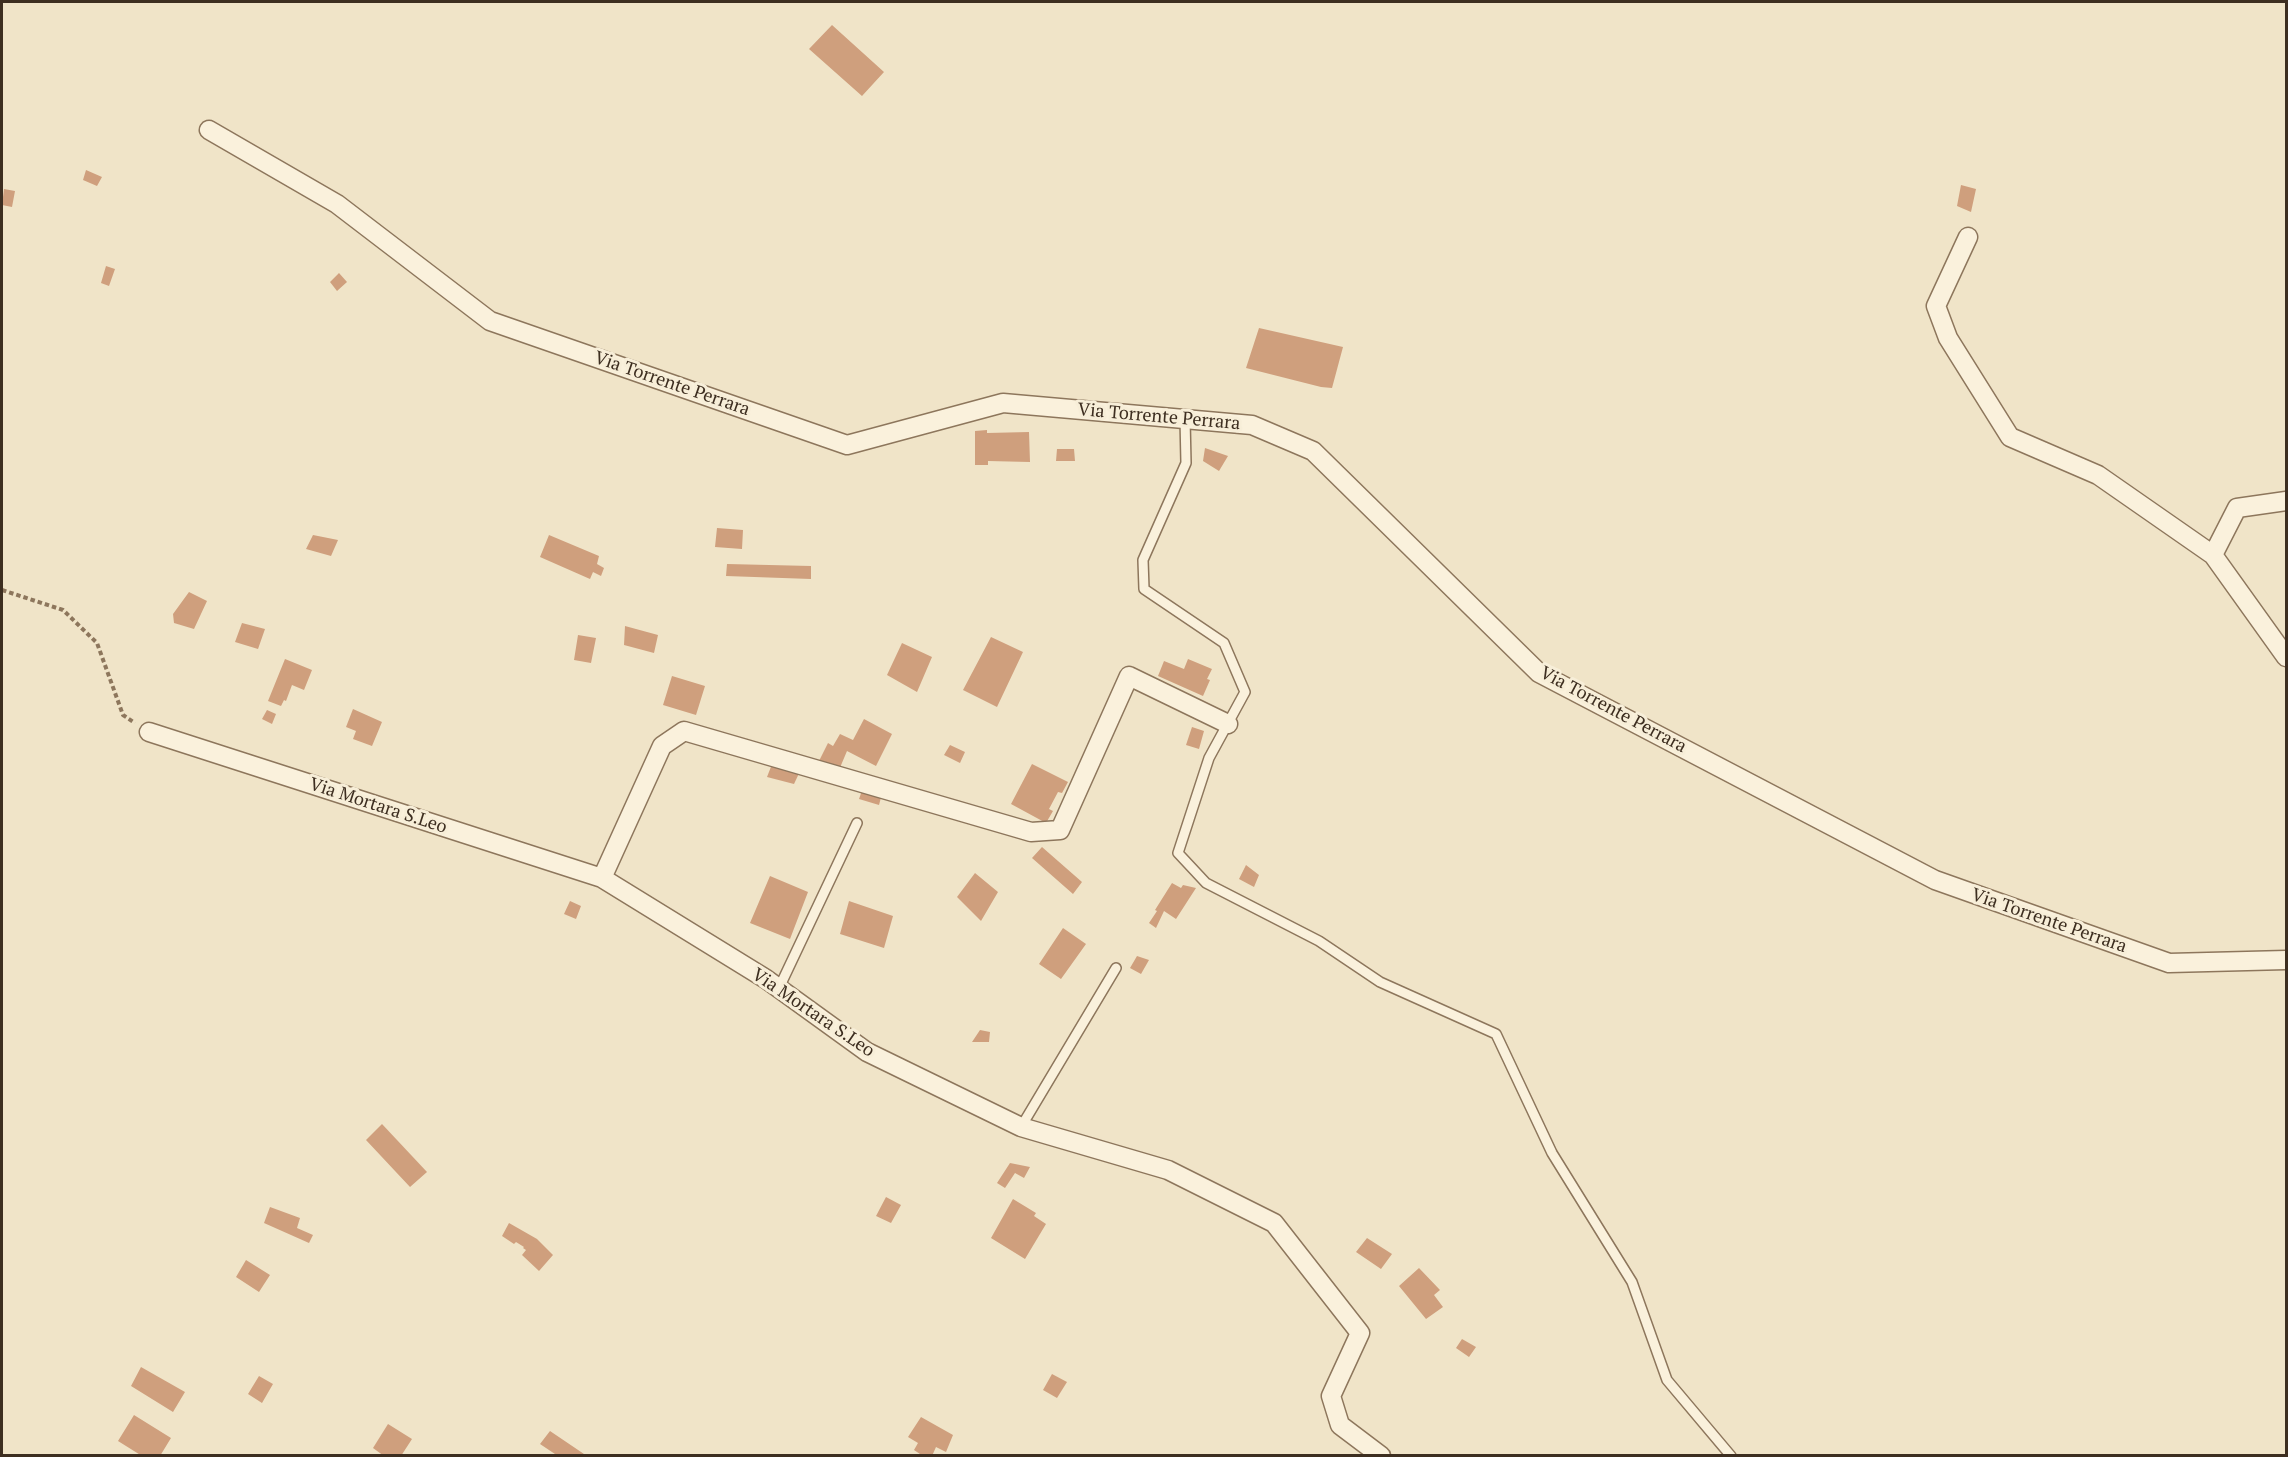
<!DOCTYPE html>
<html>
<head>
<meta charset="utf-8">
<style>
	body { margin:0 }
	#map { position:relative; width:2288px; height:1457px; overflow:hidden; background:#f0e4c8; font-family:"PT Serif",serif }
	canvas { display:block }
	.frame { position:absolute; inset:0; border:3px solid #3d2e20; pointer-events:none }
</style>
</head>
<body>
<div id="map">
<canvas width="2288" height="1457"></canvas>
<div class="frame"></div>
</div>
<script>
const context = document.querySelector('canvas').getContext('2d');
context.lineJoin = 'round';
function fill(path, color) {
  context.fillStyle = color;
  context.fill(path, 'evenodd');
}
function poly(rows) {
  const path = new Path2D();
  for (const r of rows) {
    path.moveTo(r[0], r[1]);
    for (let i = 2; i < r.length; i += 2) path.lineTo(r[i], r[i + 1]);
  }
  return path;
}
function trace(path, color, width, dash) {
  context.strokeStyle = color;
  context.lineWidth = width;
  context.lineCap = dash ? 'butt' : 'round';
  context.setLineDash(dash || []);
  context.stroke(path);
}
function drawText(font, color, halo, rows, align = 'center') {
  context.font = font + ' "PT Serif",serif';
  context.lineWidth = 6;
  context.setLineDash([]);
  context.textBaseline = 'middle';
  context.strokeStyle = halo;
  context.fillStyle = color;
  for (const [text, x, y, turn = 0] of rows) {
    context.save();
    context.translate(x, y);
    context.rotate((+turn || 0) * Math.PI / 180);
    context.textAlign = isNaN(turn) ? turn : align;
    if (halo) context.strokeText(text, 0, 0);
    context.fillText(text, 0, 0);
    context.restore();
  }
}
fill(poly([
	[832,25,884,72,862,96,809,49],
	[86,170,102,177,97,186,83,180],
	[1961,185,1976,189,1971,212,1957,206],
	[4,189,15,191,12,207,2,205],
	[106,266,115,269,109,286,101,283],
	[339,273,347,282,337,291,330,282],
	[1259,328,1343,347,1332,388,1321,387,1246,368],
	[987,430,987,433,1029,432,1030,462,988,461,988,465,975,465,975,431],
	[1205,448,1228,456,1219,471,1203,461],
	[1057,449,1074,449,1075,461,1056,461],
	[717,528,743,530,742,549,715,547],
	[313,535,338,540,331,556,306,549],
	[549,535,599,556,597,564,604,568,601,576,593,572,590,579,540,557],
	[727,564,811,566,811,579,726,576],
	[189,592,207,601,194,629,174,623,173,614],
	[242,623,265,629,258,649,235,642],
	[625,626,658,635,654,653,624,645],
	[578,635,596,638,591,663,574,660],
	[991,637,1023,652,997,707,963,690],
	[902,643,932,657,917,692,887,675],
	[285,659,312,670,304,690,292,685,286,701,284,700,281,706,268,701],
	[1188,659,1212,669,1207,679,1210,680,1203,696,1158,676,1164,661,1184,669],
	[672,676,705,686,696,715,663,705],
	[353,709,382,722,372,746,353,739,356,731,346,727],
	[267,710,276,714,272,724,262,719],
	[864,719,892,734,876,766,847,751,839,770,818,763,828,743,833,746,840,734,853,740],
	[1192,727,1204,731,1199,749,1186,745],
	[950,745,965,752,960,763,944,755],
	[774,759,802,767,794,784,767,777],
	[1032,764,1068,782,1062,793,1058,792,1049,809,1053,811,1046,823,1011,804],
	[864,785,883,790,879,805,859,799],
	[1042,847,1082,882,1073,894,1032,858],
	[1246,865,1259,875,1254,887,1239,879],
	[975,873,998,892,981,921,957,897],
	[770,876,808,892,790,939,750,923],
	[1172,883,1181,888,1183,885,1196,888,1176,919,1164,911,1156,928,1149,923,1157,911,1155,910],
	[570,901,581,906,576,919,564,914],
	[849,901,893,916,884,948,840,934],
	[1063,928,1086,944,1061,979,1039,964],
	[1137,956,1149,960,1141,974,1130,968],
	[980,1030,990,1032,989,1042,972,1042],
	[382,1124,427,1172,410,1187,366,1140],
	[1010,1163,1030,1167,1024,1178,1015,1173,1005,1188,997,1183],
	[886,1197,901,1205,891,1223,876,1216],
	[1013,1199,1036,1213,1034,1216,1046,1224,1025,1259,991,1238],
	[270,1207,300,1218,297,1228,313,1235,309,1243,264,1223],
	[509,1223,537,1239,553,1255,539,1271,522,1255,526,1250,523,1248,524,1247,516,1242,514,1244,502,1236],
	[1367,1238,1392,1254,1381,1269,1356,1252],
	[246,1260,270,1275,259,1292,236,1277],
	[1419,1268,1440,1290,1434,1295,1443,1307,1426,1319,1399,1286],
	[1462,1339,1476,1347,1469,1357,1456,1348],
	[141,1367,185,1392,173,1412,131,1386],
	[1052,1374,1067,1382,1057,1398,1043,1390],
	[259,1376,273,1384,262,1403,248,1394],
	[134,1415,171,1438,160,1456,142,1456,118,1441],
	[921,1417,953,1435,946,1452,936,1447,932,1456,923,1456,914,1450,918,1443,908,1437],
	[388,1424,412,1439,401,1456,384,1456,373,1448],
	[550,1431,584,1454,583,1456,558,1456,540,1444]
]), '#cf9f7d');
const lane = poly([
	[1185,419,1186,463,1143,560,1144,589,1224,643,1245,692,1209,758,1178,853,1206,883,1319,941,1380,982,1496,1034,1552,1153,1632,1282,1667,1380,1731,1456],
	[779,988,857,823],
	[1021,1127,1116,968]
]);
const street = poly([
	[209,130,337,204,490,321,847,445,1003,403,1252,425,1313,451,1539,673,1935,880,2169,963,2286,960],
	[1968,237,1936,306,1948,338,2010,437,2098,475,2213,555,2286,657],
	[2213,555,2237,508,2286,501],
	[149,732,602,878,766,979,867,1052,1021,1127,1168,1170,1274,1223,1360,1333,1331,1396,1340,1425,1381,1456],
	[602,878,662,746,684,731,1031,832,1060,830,1129,676,1228,724]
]);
trace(lane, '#8d765c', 12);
trace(street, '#8d765c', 21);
trace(poly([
	[2,590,63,610,97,643,123,715,135,723]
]), '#8d765c', 4, [4.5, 3]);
trace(lane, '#faf1dc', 9);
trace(street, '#faf1dc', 18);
drawText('18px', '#3d2e20', '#f7eed8', [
	["Via Torrente Perrara",672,384,19],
	["Via Torrente Perrara",1159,417,5],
	["Via Torrente Perrara",1613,710,28],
	["Via Mortara S.Leo",378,806,18],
	["Via Torrente Perrara",2049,921,19],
	["Via Mortara S.Leo",813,1013,34]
]);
</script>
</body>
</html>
